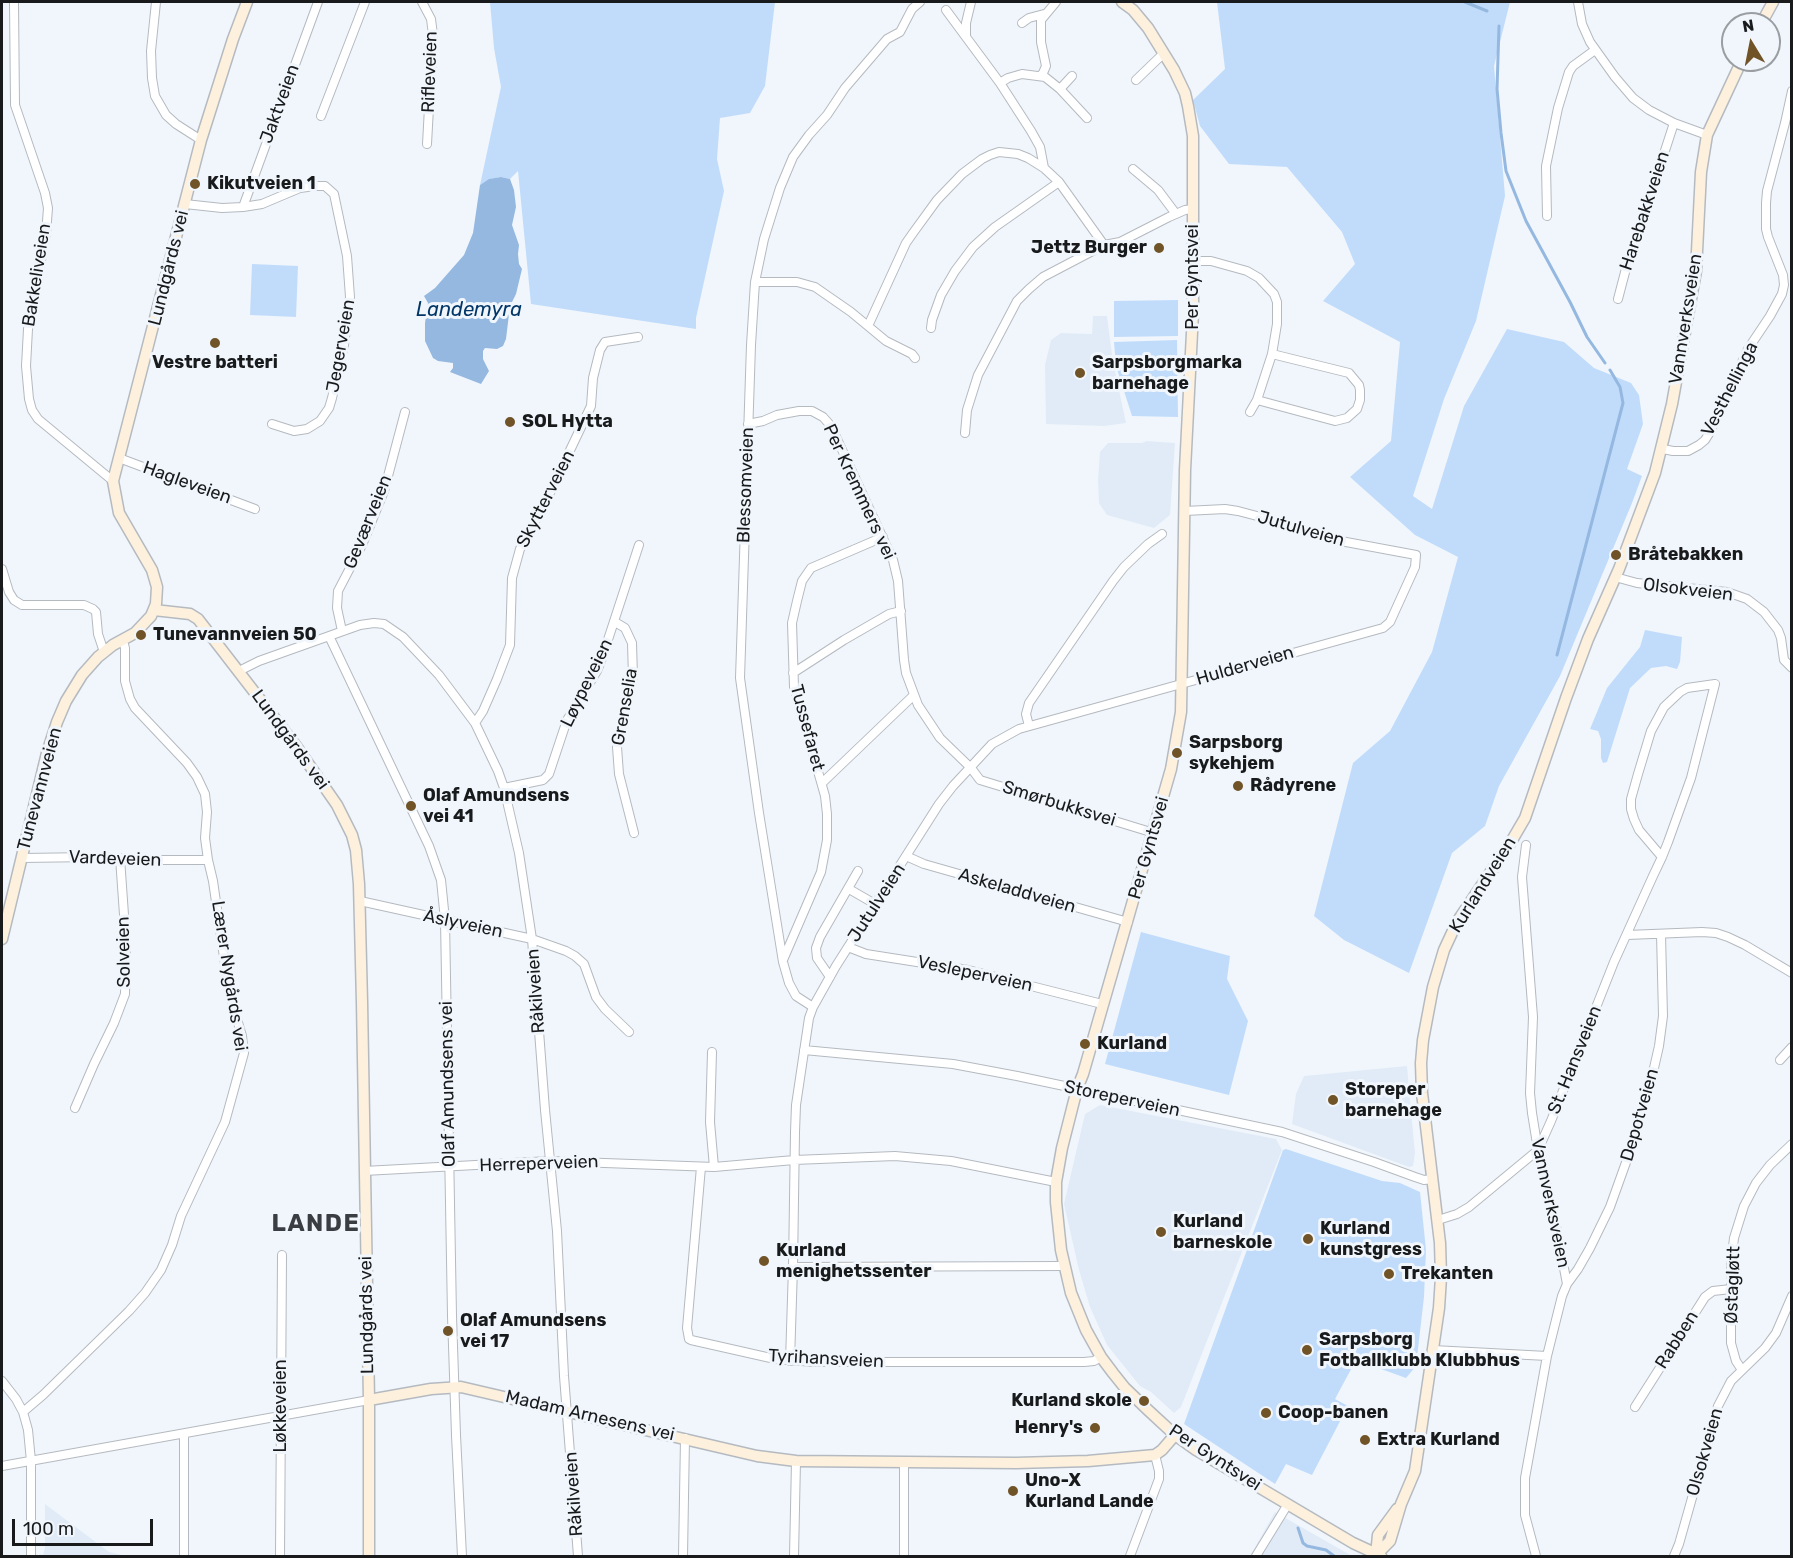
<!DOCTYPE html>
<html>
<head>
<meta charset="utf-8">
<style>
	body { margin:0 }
	#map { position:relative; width:1793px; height:1558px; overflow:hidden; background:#f0f6fc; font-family:Rubik,sans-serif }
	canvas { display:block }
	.frame { position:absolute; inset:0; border:3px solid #181a1c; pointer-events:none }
	.north { position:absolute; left:1721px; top:12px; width:60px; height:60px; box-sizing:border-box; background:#f0f6fc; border:2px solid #9a9ea2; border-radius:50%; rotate:350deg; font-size:16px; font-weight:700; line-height:24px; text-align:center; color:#181a1c }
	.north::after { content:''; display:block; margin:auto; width:21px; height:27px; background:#705327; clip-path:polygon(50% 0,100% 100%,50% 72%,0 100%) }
	.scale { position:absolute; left:12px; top:1519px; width:141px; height:27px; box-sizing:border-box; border:3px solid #181a1c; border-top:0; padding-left:8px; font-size:18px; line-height:21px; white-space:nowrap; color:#181a1c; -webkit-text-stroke:4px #f0f6fc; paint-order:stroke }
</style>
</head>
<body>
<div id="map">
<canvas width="1793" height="1558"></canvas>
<div class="frame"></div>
<div class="north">N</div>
<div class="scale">100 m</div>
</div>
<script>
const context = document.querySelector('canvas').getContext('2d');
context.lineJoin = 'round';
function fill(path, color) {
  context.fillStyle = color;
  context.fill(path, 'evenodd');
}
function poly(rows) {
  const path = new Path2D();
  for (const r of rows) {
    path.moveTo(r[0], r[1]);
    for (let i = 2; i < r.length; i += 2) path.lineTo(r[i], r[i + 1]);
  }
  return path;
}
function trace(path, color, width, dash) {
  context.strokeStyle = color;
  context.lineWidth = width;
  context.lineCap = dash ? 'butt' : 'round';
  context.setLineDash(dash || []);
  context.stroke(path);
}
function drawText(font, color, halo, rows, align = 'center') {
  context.font = font + ' Rubik,sans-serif';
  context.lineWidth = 6;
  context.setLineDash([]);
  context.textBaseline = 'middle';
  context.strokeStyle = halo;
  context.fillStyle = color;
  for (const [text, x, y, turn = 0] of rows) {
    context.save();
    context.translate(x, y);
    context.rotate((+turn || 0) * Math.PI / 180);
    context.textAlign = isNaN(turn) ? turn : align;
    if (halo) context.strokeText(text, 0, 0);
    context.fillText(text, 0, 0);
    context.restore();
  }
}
fill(poly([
	[1093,316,1107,316,1113,362,1126,423,1104,426,1046,424,1045,365,1051,340,1061,333,1092,334],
	[1147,441,1175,443,1170,515,1154,528,1107,515,1099,503,1098,480,1100,452,1108,443,1142,443],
	[1407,1066,1415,1154,1413,1166,1409,1167,1292,1124,1296,1094,1304,1076],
	[1100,1105,1276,1139,1282,1150,1181,1407,1174,1413,1151,1392,1140,1386,1107,1345,1090,1307,1079,1270,1064,1204,1085,1114],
	[45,1504,109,1552,126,1556,39,1556,40,1554,43,1555,45,1548],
	[1275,1512,1352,1556,1250,1556]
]), '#e1ebf7');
fill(poly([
	[490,2,775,2,765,86,750,113,720,118,717,159,724,191,696,318,696,329,531,304,518,171,510,179,501,177,490,179,480,185,501,87,494,48],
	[1217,2,1510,2,1494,66,1505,196,1476,321,1444,399,1413,496,1432,509,1464,406,1507,329,1564,342,1594,368,1631,383,1639,395,1643,424,1627,469,1642,476,1632,503,1560,676,1499,786,1485,826,1452,853,1409,973,1344,940,1314,916,1353,763,1390,731,1432,652,1458,557,1415,535,1350,477,1391,441,1400,342,1323,301,1355,264,1342,232,1287,167,1229,164,1200,126,1193,100,1225,69],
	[252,264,298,266,296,317,250,315],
	[1178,300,1178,336,1114,337,1114,301],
	[1177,340,1178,417,1132,416,1116,366,1114,342],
	[1645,630,1682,637,1680,662,1677,669,1666,666,1651,668,1630,688,1607,762,1603,763,1601,758,1601,739,1598,731,1590,729,1607,688,1640,647],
	[1141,932,1230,956,1227,979,1248,1021,1229,1095,1105,1064],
	[1286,1149,1382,1181,1400,1183,1420,1192,1426,1250,1424,1297,1416,1366,1406,1378,1356,1360,1335,1399,1348,1406,1312,1475,1286,1464,1275,1484,1184,1424,1283,1150]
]), '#c1dcfb');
fill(poly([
	[501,177,510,179,514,190,516,207,512,225,519,245,518,254,519,264,522,269,516,294,510,306,506,339,503,346,497,349,485,348,483,351,483,359,489,371,481,384,450,372,453,368,453,363,438,361,433,358,425,341,425,323,428,303,424,296,435,288,464,255,473,233,480,185,489,179]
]), '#95b8e0');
trace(poly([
	[1465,2,1487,11],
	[1499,26,1497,89,1501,133,1506,171,1526,221,1570,302,1587,337,1605,363],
	[1557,655,1623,403,1620,387,1610,370],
	[1298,1528,1303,1543,1307,1546,1326,1550,1334,1556]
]), '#95b8e0', 3);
const street = poly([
	[14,2,15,105,45,193,48,208,46,234,28,329,26,366,29,399,32,410,38,419,113,481],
	[156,2,151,51,152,78,155,96,166,115,176,124,201,140],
	[422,2,431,19,433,35,427,144],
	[1578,2,1582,24,1590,42,1615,77,1633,98,1649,110,1674,123,1707,135],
	[946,10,1000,83,1031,131,1040,147,1044,168],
	[1022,23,1029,18,1044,14],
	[966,37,966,23,971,2],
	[1040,76,1043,73,1046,66,1041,42,1041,20,1056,2],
	[1136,80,1164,53],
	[1000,83,1008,78,1022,74,1045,77,1060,89,1087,118],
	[1060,89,1072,76],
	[321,116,365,2],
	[1133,169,1158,190,1176,214],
	[185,204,222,208,243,207,262,204,300,188,315,186,325,186,334,194,347,256,350,297,344,345,332,398,329,408,320,421,307,429,294,431,272,424],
	[243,207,318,2],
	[1547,216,1546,166,1558,108,1569,72,1573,66,1595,50],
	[1194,261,1211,261,1247,271,1259,278,1274,294,1277,302,1277,324,1272,354,1257,400,1335,421,1347,418,1357,409,1360,400,1360,390,1359,385,1349,373,1272,354],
	[755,282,797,282,815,287,851,312,886,341,912,354,915,358],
	[1618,299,1629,257,1644,215,1674,123],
	[868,326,906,243,913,233,937,200,962,174,982,159,990,155,999,152,1018,154,1028,158,1044,168,1059,182,1104,245],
	[931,328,932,320,941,295,955,271,973,247,995,227,1059,182],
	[1250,412,1257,400],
	[748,424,763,421,777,415,799,411,812,411,823,417,831,426,893,560,898,581,904,660,906,673,918,705,940,738,971,768,980,780,1154,833],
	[965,433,967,410,978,375,1017,301,1029,289,1043,277,1104,245,1120,242,1169,217,1185,210,1193,209],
	[1663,449,1673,451,1688,451,1699,445,1705,440,1710,432,1748,349,1770,316,1782,294,1784,285,1783,275,1768,237,1766,229,1766,203,1767,191,1785,123,1792,91],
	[119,458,255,509],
	[2,569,9,592,14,600,22,605,84,605,93,609,96,612,98,634,104,652],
	[1615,577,1637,583,1727,592,1747,599,1764,612,1778,630,1781,638,1784,660,1792,668],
	[615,622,625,628,632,643,633,677,617,747,619,774,634,833],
	[342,631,337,608,338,591,362,545,384,491,405,412],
	[329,636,429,846,441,880,445,920,452,1316,456,1435,462,1556],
	[239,671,259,661,360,625,374,623,384,624,403,637,439,675,475,723,498,771,504,788,519,853,532,939,545,1110,557,1231,564,1376,578,1556],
	[793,673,844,640,889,614,901,611],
	[475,723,483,711,497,679,510,645,512,578,520,549,546,501,591,406,593,378,600,350,605,342,638,337],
	[1029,726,1026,714,1029,703,1113,581,1124,567,1148,544,1162,534],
	[822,783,914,695],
	[504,788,543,780,549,774,567,720,597,671,601,661,639,545],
	[1526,845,1522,877,1533,1017,1530,1093,1532,1113,1538,1150,1554,1216,1567,1284,1562,1296,1547,1356,1525,1478,1525,1515,1536,1556],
	[906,856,924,864,1128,922],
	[22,858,92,857,162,860,208,860],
	[849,889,875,904],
	[360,901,532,939,566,951,575,956,584,964,596,997,605,1009,629,1032],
	[1627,935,1702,932,1716,933,1728,937,1745,945,1792,973],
	[848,947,866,954,968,970,1102,1004],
	[783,960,821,872,827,840,827,814,825,796,794,687,792,623,797,601,802,581,811,568,883,537],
	[830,977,817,958,816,948,820,937,858,871],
	[813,1007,796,996,789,983,783,962,759,813,740,678,751,345,755,282,764,239,780,188,793,157,809,135,827,115,845,88,887,39,900,32,912,9,920,2],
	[804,1050,953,1064,1017,1076,1282,1132,1374,1162,1415,1177,1424,1180,1433,1179],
	[712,1052,710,1122,714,1167],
	[1780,1060,1792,1047],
	[75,1108,94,1064,114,1023,125,994,126,943,120,858],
	[701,1167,687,1328,689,1339,691,1340,775,1359,814,1362,1084,1362,1094,1361,1101,1357],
	[364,1171,550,1161,714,1167,794,1160,895,1156,951,1161,1056,1182],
	[1438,1220,1457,1214,1469,1207,1538,1150,1551,1121,1614,962,1653,876,1662,857,1668,842,1691,778,1715,684,1687,688,1680,692,1664,707,1651,731,1638,774,1631,799,1631,809,1634,819,1639,830,1662,857],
	[793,1267,1064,1266],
	[1567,1284,1578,1269,1590,1248,1610,1207,1629,1154,1654,1068,1659,1046,1663,1016,1661,934],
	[1433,1350,1547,1356],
	[790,1361,793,1267,795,1132,796,1105,809,1018,813,1007,836,966,939,804,953,786,992,744,1019,729,1383,628,1390,622,1415,567,1416,555,1330,539,1276,521,1238,511,1225,509,1185,511],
	[1742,1370,1736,1361,1731,1343,1731,1264,1734,1238,1744,1206,1756,1183,1770,1165,1792,1144],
	[2,1381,16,1399,23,1412,28,1430,31,1461,31,1556],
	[1635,1407,1705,1297,1713,1291,1731,1289],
	[23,1412,43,1395,129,1311,145,1293,161,1270,172,1245,181,1216,225,1122,244,1053,242,1036,229,992,213,881,208,860,205,838,207,812,205,794,197,777,187,763,135,708,130,699,125,681,125,648,123,641],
	[2,1466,369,1400],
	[184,1556,184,1434],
	[280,1556,282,1255],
	[683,1556,685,1438],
	[794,1556,796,1461],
	[904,1556,904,1462],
	[1130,1556,1159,1479,1159,1471,1155,1455],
	[1256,1556,1288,1504],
	[1674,1556,1679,1544,1718,1406,1731,1381,1765,1348,1776,1333,1792,1296]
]);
const secondary = poly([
	[1122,2,1133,10,1148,28,1174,70,1185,93,1188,106,1193,136,1193,313,1185,470,1181,712,1171,769,1083,1074,1077,1089,1062,1148,1056,1182,1056,1202,1061,1250,1071,1293,1086,1330,1101,1357,1113,1373,1125,1388,1149,1411,1175,1435,1196,1450,1353,1543,1381,1556],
	[1761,24,1773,2],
	[154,610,190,614,198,619,296,746,337,805,352,835,356,850,359,884,362,1002,369,1400,369,1556],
	[2,939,47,753,57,722,66,701,82,675,98,657,113,645,135,633,151,616,156,604,157,587,152,570,119,513,113,481,201,140,233,39,247,2],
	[369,1400,431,1389,461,1387,757,1456,796,1461,1016,1463,1088,1461,1155,1455,1162,1450,1175,1435],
	[1376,1555,1390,1541,1401,1504,1415,1471,1439,1308,1441,1277,1440,1243,1422,1093,1421,1063,1423,1040,1433,987,1444,950,1457,922,1511,842,1525,818,1566,698,1588,639,1619,569,1655,473,1672,404,1696,271,1701,172,1707,135,1742,60],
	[1376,1555,1378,1535,1397,1509]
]);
trace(street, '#b5bac0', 10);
trace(secondary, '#b5bac0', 13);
trace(street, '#fff', 8);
trace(secondary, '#fdf0dd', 10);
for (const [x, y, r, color] of [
	[195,184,6,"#705327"],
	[1159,248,6,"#705327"],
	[215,343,6,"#705327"],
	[1080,373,6,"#705327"],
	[510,422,6,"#705327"],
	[1616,555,6,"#705327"],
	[141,635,6,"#705327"],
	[1177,753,6,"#705327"],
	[1238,786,6,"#705327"],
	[411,806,6,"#705327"],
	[1085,1044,6,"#705327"],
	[1333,1100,6,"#705327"],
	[1161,1232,6,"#705327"],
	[1308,1239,6,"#705327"],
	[764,1261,6,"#705327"],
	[1389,1274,6,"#705327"],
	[448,1331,6,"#705327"],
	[1307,1350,6,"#705327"],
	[1144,1401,6,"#705327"],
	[1266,1413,6,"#705327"],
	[1095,1428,6,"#705327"],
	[1365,1440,6,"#705327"],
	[1013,1491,6,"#705327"]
]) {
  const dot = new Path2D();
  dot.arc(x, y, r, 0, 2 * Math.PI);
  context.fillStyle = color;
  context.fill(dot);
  trace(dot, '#f0f6fc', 2);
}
drawText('18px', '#181a1c', '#f0f6fc', [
	["Rifleveien",430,72,-88],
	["Jaktveien",280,104,-70],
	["Harebakkveien",1645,211,-72],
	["Lundgårds vei",169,268,-76],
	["Bakkeliveien",37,275,-81],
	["Per Gyntsvei",1193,277,-90],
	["Vannverksveien",1686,319,-81],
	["Jegerveien",341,346,-80],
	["Vesthellinga",1730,389,-63],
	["Hagleveien",187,483,20],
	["Blessomveien",746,485,-88],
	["Per Kremmers vei",859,492,65],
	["Skytterveien",546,499,-63],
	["Geværveien",368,522,-68],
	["Jutulveien",1301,529,16],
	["Olsokveien",1688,590,7],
	["Hulderveien",1245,666,-16],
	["Løypeveien",587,683,-64],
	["Grenselia",625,707,-80],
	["Tussefaret",807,728,75],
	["Lundgårds vei",290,740,54],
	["Tunevannveien",40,789,-75],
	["Smørbukksvei",1059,804,17],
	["Per Gyntsvei",1149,848,-74],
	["Vardeveien",115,859,2],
	["Kurlandveien",1483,885,-58],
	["Askeladdveien",1017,891,16],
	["Jutulveien",877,903,-57],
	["Åslyveien",463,924,12],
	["Solveien",124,952,-91],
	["Vesleperveien",975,974,12],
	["Lærer Nygårds vei",229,976,81],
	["Råkilveien",536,991,-94],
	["St. Hansveien",1575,1060,-68],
	["Olaf Amundsens vei",448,1084,-91],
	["Storeperveien",1122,1099,12],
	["Depotveien",1640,1115,-74],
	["Herreperveien",539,1164,-2],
	["Vannverksveien",1550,1203,78],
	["Østagløtt",1733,1285,-88],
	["Lundgårds vei",367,1315,-91],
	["Rabben",1677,1340,-58],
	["Tyrihansveien",826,1359,3],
	["Løkkeveien",281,1406,-90],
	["Madam Arnesens vei",590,1416,13],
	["Olsokveien",1705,1452,-74],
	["Per Gyntsvei",1215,1458,33],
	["Råkilveien",574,1494,-94]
]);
drawText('bold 18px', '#181a1c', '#f0f6fc', [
	["Kikutveien 1",207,184],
	["Jettz Burger",1147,248,"right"],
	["Vestre batteri",215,363,"center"],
	["Sarpsborgmarka",1092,363],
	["barnehage",1092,384],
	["SOL Hytta",522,422],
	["Bråtebakken",1628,555],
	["Tunevannveien 50",153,635],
	["Sarpsborg",1189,743],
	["sykehjem",1189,764],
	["Rådyrene",1250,786],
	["Olaf Amundsens",423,796],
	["vei 41",423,817],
	["Kurland",1097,1044],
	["Storeper",1345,1090],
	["barnehage",1345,1111],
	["Kurland",1173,1222],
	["barneskole",1173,1243],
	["Kurland",1320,1229],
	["kunstgress",1320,1250],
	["Kurland",776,1251],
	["menighetssenter",776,1272],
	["Trekanten",1401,1274],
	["Olaf Amundsens",460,1321],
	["vei 17",460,1342],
	["Sarpsborg",1319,1340],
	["Fotballklubb Klubbhus",1319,1361],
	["Kurland skole",1132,1401,"right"],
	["Coop-banen",1278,1413],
	["Henry's",1083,1428,"right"],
	["Extra Kurland",1377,1440],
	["Uno-X",1025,1481],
	["Kurland Lande",1025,1502]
], 'left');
drawText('italic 20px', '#023667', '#f0f6fc', [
	["Landemyra",469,310]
]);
context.letterSpacing = '1.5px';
drawText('bold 24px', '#3a3e43', '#f0f6fc', [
	["LANDE",316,1224]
]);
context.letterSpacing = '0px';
</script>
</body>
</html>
